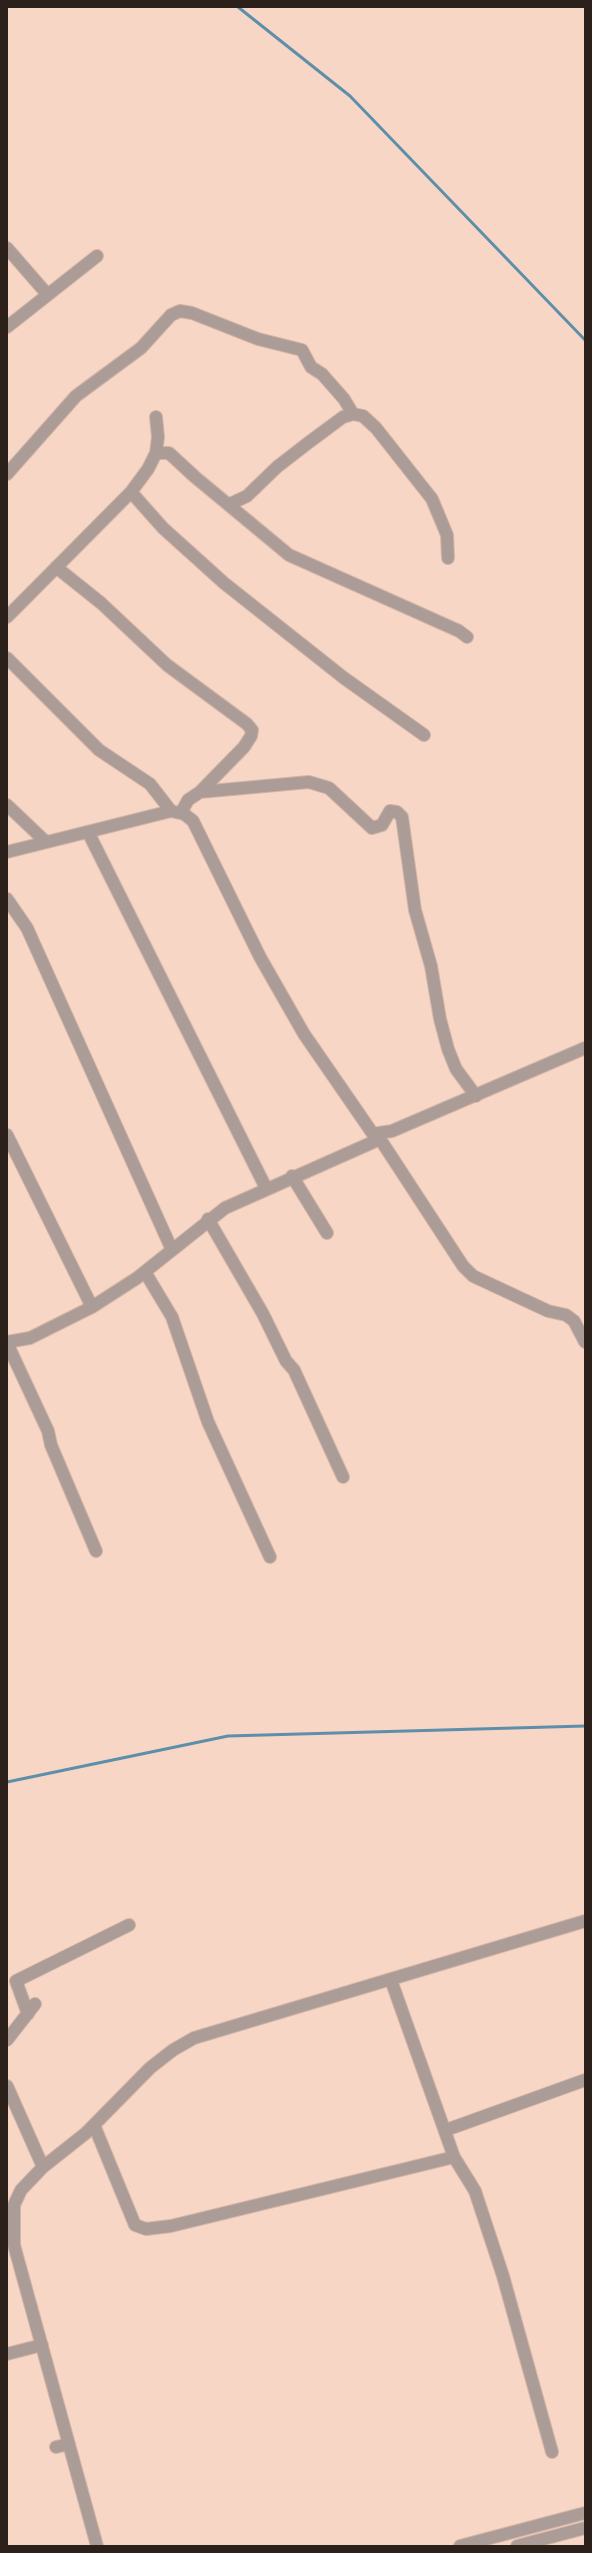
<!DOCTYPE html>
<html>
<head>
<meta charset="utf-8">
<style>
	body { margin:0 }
	#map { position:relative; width:592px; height:2553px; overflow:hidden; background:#f8d6c5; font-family:Rubik,sans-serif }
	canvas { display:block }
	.frame { position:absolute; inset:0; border:8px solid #2c201a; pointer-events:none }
</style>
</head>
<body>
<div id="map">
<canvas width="592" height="2553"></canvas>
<div class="frame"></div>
</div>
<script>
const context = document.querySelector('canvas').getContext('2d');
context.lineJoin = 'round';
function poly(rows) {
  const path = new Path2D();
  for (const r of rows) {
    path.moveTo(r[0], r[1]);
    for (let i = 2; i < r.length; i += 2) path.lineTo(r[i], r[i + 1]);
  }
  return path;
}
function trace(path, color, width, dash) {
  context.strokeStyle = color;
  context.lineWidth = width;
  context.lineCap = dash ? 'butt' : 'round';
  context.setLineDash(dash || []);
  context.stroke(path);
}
trace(poly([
	[238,7,350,96,585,340],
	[7,1782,228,1736,585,1726]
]), '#5d8faa', 3);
const minor = poly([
	[7,248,47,294],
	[7,327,97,256],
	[156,453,169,453,195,477,289,555,459,631,467,637],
	[7,474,76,396,141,348,171,315,180,311,192,313,258,339,302,350,311,367,322,374,344,399,353,414],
	[131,492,163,528,224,583,344,678,424,735],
	[230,504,247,496,277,467,308,443,343,417,353,414,363,416,376,428,432,499,447,535,448,558],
	[56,567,101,603,167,665,247,724,252,730,251,736,244,747,200,792],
	[7,617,131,492,148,469,156,453,158,437,156,417],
	[7,658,99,750,150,784,171,811],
	[7,805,46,842],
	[181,813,188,800,200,792,309,782,329,788,372,828,382,825,390,811,397,812,402,817,415,910,431,966,440,1019,448,1049,456,1069,476,1096],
	[88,832,266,1188],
	[7,852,171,811,184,814,193,821,260,957,304,1034,373,1134,392,1131,585,1048],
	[7,899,27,928,172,1250],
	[7,1135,92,1307],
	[380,1139,463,1266,473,1276,548,1311,566,1315,574,1321,585,1342],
	[292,1176,327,1233],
	[208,1219,263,1314,286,1361,294,1370,343,1477],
	[145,1272,172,1317,208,1422,270,1557],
	[7,1342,30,1338,92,1307,137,1278,225,1208,380,1139,380,1134],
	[7,1343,48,1431,51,1445,96,1551],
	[391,1980,454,2157,475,2191,503,2276,552,2452],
	[28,2014,16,1981,129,1925],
	[7,2040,35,2004],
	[7,2086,43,2167],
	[94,2125,135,2225,146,2229,171,2226,454,2157],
	[446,2130,585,2080],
	[7,2354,42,2345],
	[56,2447,69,2444],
	[97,2546,14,2245,14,2205,21,2190,43,2167,86,2133,150,2068,173,2050,194,2038,585,1921],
	[460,2546,585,2513],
	[517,2546,585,2528]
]);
trace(minor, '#d3b5a6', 14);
trace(minor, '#ac9c97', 12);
</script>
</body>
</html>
